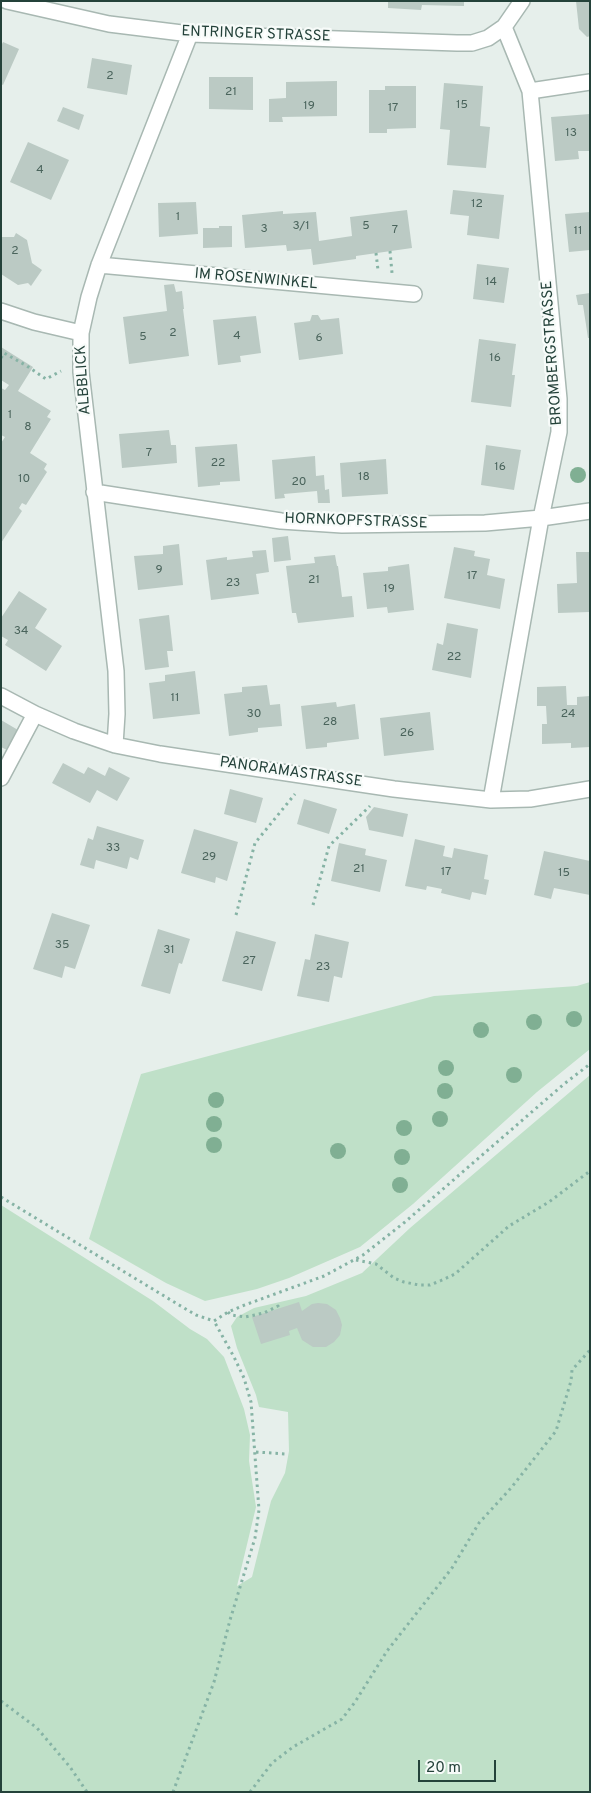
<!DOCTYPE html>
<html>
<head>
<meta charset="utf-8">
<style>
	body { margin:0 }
	#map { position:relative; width:591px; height:1793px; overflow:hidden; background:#e6efeb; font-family:Overpass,sans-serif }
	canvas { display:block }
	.frame { position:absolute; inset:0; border:2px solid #24423a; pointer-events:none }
	.scale { position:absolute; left:418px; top:1760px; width:78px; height:22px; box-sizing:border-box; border:2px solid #24423a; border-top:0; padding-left:6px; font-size:15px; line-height:18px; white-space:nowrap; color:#24423a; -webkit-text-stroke:4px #f7fbf9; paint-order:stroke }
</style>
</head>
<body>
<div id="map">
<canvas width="591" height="1793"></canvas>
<div class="frame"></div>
<div class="scale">20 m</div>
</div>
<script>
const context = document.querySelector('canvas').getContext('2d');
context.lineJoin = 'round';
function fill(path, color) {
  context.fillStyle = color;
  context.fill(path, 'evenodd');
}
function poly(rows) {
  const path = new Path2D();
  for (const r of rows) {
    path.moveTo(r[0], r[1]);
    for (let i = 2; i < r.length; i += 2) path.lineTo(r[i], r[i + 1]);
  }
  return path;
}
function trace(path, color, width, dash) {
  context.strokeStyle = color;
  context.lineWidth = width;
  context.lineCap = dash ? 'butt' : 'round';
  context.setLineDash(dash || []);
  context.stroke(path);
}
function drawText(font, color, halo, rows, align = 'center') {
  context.font = font + ' Overpass,sans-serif';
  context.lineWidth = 4.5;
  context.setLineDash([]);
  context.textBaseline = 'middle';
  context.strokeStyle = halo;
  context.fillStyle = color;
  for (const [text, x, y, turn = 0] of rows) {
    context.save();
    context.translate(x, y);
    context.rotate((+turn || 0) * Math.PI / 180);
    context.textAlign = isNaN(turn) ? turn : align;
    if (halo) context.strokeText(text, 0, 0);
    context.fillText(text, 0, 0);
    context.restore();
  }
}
fill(poly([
	[590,982,590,1049,537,1092,413,1204,360,1247,289,1278,257,1289,205,1301,166,1283,89,1239,141,1074,434,996,577,986],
	[590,1075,590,1792,1,1792,1,1205,153,1301,190,1329,207,1339,224,1357,244,1409,250,1435,249,1461,256,1507,237,1586,252,1577,271,1501,285,1473,289,1451,288,1412,259,1407,256,1395,237,1348,231,1326,237,1317,254,1308,306,1296,362,1273,410,1228]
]), '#bfe0c8');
fill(poly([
	[388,1,464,1,464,6,422,5,421,10,388,8],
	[576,1,590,1,590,36,587,37,579,29],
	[3,42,19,49,3,85,1,84,1,46],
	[92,58,132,65,127,95,87,88],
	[209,77,253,77,253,110,209,109],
	[337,81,337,116,282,117,283,122,269,122,269,99,286,98,286,82],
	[444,83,483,86,480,126,490,127,486,168,447,165,450,130,440,129],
	[385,86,416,86,416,128,387,129,387,133,369,133,369,90,385,90],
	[63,107,84,115,79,130,57,121],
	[590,114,590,151,578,151,579,159,555,161,551,117],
	[28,142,69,160,51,200,10,182],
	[453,190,504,195,499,239,467,235,469,216,450,214],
	[196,202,198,234,159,237,158,203],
	[407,210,412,248,356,256,356,259,313,265,311,249,287,251,286,245,245,248,242,215,283,211,283,214,316,212,319,241,352,236,350,217],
	[590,212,590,250,569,252,565,214],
	[219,226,232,226,232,247,203,248,203,228,219,228],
	[16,233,27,240,32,263,42,270,31,286,28,283,18,285,1,274,1,237,14,237],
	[477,264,509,268,504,303,473,299],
	[174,284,176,292,182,291,184,309,183,309,189,356,129,364,123,317,167,311,164,285],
	[590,293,590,338,588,338,583,305,578,305,576,295],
	[312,315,318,315,321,320,339,318,343,354,299,360,294,323,310,321],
	[256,316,261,353,240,356,241,362,218,365,213,320],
	[479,339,516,344,512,375,515,375,511,407,471,402],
	[1,347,33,367,18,391,51,411,47,417,51,419,30,453,47,464,44,469,47,472,26,505,22,503,19,508,22,511,1,543,1,443,5,437,1,435,1,388,5,390,9,385,1,380],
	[169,430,171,445,176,445,177,463,122,468,119,434],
	[237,444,240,481,220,482,220,485,198,487,195,447],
	[486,445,521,450,514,490,481,485],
	[315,456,316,476,324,475,325,490,329,489,330,503,318,503,317,491,284,494,285,498,275,499,272,460],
	[386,459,388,494,342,497,340,463],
	[288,536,291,560,274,562,272,538],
	[179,544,183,585,138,590,134,556,163,554,163,546],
	[454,547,475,551,474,556,490,559,487,575,505,579,500,609,444,598],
	[266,550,269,572,256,574,259,594,211,600,206,560,227,557,227,560,253,557,252,551],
	[576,552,590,552,589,612,558,613,557,584,577,583],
	[335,555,337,566,338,566,342,597,352,596,354,617,298,623,296,613,292,613,286,566,315,563,314,557],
	[409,564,414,610,388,613,387,607,367,609,363,573,388,571,388,567],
	[19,591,47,609,35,628,62,646,46,671,5,645,8,640,1,636,1,618],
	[169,615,173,651,167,651,169,667,145,670,139,619],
	[447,623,478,629,471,678,432,670,437,643,443,645],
	[195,671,200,714,153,719,149,683,165,681,165,675],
	[267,685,270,705,280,704,282,726,258,728,258,732,229,736,224,694,242,692,242,687],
	[566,686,567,705,577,705,577,697,590,696,590,747,571,748,571,743,542,744,542,724,547,724,546,706,537,706,537,687],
	[336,702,337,707,355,704,359,739,327,743,327,747,306,749,301,706],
	[430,712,434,750,384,756,380,718],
	[1,720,18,730,7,750,1,747],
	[63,763,84,774,88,767,105,776,109,767,130,778,117,801,97,790,90,803,52,783],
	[230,789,263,798,256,823,224,814],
	[304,799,337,809,329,834,297,824],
	[374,807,408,814,403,837,369,830,366,817],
	[97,826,144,840,138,860,130,857,127,869,96,860,94,869,80,865,88,838,93,840],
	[194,829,238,842,227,881,216,877,215,883,181,873],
	[415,839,445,846,443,856,452,858,454,848,488,855,484,879,489,880,486,895,472,892,470,900,441,893,442,889,427,886,426,890,405,886],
	[339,843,366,849,365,855,387,860,380,892,331,881],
	[544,851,590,861,590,895,554,888,551,899,534,895],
	[52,913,90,925,75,969,65,966,62,978,33,969],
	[158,929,190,939,182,964,179,963,170,994,141,986],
	[236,931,276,942,262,991,222,981],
	[315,934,349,942,342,978,334,976,329,1002,297,996,305,959,310,960],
	[299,1302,302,1311,312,1304,318,1303,327,1304,336,1310,340,1318,342,1325,340,1335,334,1342,326,1347,313,1347,302,1340,297,1328,289,1331,290,1335,261,1344,252,1317]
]), '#bbcac4');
const minor = poly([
	[7,1,109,24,190,34,457,43,472,43,488,38,504,27,522,1],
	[530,91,590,82],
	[99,265,414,294],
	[1,311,34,322,81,333],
	[94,492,281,521,342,525,485,523,541,518,590,511],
	[1,696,35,714,74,731,115,745,160,754,394,789,491,800,530,799,590,789],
	[115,745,117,714,116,671,81,372,81,333,89,297,99,265,190,34],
	[1,778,35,714],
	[491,800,541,518,559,432,559,399,530,91,504,27]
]);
trace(minor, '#a8b8b2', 18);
trace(poly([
	[390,251,392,273],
	[376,253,378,270],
	[1,358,4,353,27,366,46,379,61,371],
	[313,905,329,846,370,806],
	[236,915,255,843,295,794],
	[1,1197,179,1305,196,1315,214,1321,228,1312,242,1306,324,1276,363,1255,405,1222,564,1084,590,1064],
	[356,1260,376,1264,394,1278,404,1282,419,1285,430,1285,440,1281,455,1274,509,1226,549,1202,590,1171],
	[228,1312,231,1315,245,1317,264,1313,278,1306,279,1309],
	[256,1452,286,1454],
	[1,1701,37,1728,70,1767,87,1792],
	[173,1792,214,1682,230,1620,255,1538,259,1510,251,1402,244,1378,234,1357,214,1321],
	[250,1792,272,1763,293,1747,342,1719,355,1702,387,1651,452,1568,479,1523,511,1488,556,1431,571,1381,572,1370,590,1350]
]), '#86b3a5', 3, [2.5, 4]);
trace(minor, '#fff', 15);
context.fillStyle = '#80af93';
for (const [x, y] of [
	[578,475],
	[574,1019],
	[534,1022],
	[481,1030],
	[446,1068],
	[514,1075],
	[445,1091],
	[216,1100],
	[440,1119],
	[214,1124],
	[404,1128],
	[214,1145],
	[338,1151],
	[402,1157],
	[400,1185]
]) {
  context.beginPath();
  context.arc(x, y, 8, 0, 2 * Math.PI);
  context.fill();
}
drawText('12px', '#4a645c', null, [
	["2",110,77],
	["21",231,93],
	["15",462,106],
	["19",309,107],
	["17",393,109],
	["13",571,134],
	["4",40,171],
	["12",477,205],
	["1",178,218],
	["3/1",301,227],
	["5",366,227],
	["3",264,230],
	["7",395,231],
	["11",578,232],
	["2",15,252],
	["14",491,283],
	["2",173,334],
	["4",237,337],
	["5",143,338],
	["6",319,339],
	["16",495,359],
	["1",10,416],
	["8",28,428],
	["7",149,454],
	["22",218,464],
	["16",500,468],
	["18",364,478],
	["10",24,480],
	["20",299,483],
	["9",159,571],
	["17",472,577],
	["21",314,581],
	["23",233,584],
	["19",389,590],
	["34",21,632],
	["22",454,658],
	["11",175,699],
	["30",254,715],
	["24",568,715],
	["28",330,723],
	["26",407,734],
	["33",113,849],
	["29",209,858],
	["21",359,870],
	["17",446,873],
	["15",564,874],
	["35",62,946],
	["31",169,951],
	["27",249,962],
	["23",323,968]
]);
drawText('15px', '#24423a', '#f7fbf9', [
	["ENTRINGER STRASSE",256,35,2],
	["IM ROSENWINKEL",256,280,5],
	["BROMBERGSTRASSE",553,353,-94],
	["ALBBLICK",84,380,-94],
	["HORNKOPFSTRASSE",356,522,2],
	["PANORAMASTRASSE",291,773,8]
]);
</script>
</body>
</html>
